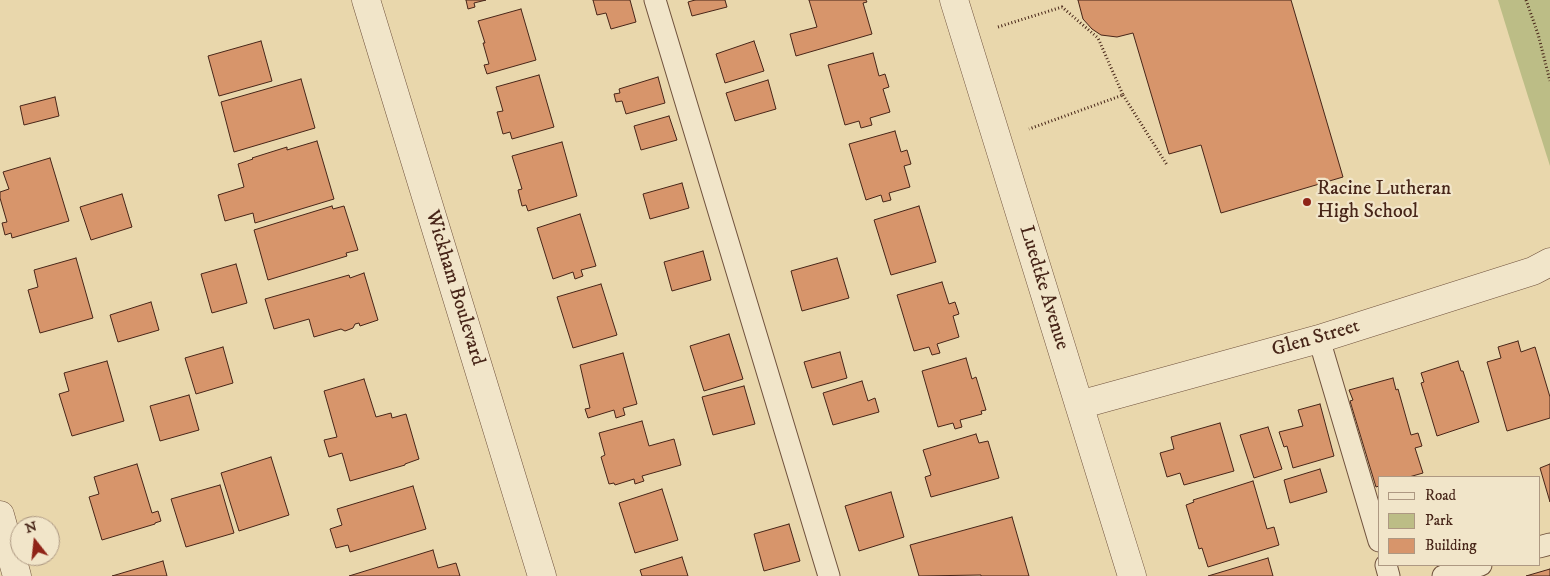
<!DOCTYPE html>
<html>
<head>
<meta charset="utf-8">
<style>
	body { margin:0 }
	#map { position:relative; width:1550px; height:576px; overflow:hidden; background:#e9d7ac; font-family:"IM FELL DW Pica",serif }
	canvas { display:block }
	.legend { position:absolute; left:1378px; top:476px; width:162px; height:90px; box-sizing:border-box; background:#f1e5c9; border:1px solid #ad9882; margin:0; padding:6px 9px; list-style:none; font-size:15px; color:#472518 }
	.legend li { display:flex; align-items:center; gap:10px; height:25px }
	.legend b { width:25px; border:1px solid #ad9882 }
	.north { position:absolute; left:10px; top:516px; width:50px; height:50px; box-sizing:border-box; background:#f1e5c9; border:1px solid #ad9882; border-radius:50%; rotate:344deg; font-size:14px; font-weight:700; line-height:20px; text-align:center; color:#472518 }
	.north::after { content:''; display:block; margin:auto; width:18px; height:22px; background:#8f2418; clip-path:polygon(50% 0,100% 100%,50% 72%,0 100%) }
</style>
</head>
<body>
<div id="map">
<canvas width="1550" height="576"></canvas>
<ul class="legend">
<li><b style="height:6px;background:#f1e5c9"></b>Road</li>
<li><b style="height:14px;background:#bcbd86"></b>Park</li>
<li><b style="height:14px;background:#d7956b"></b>Building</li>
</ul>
<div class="north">N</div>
</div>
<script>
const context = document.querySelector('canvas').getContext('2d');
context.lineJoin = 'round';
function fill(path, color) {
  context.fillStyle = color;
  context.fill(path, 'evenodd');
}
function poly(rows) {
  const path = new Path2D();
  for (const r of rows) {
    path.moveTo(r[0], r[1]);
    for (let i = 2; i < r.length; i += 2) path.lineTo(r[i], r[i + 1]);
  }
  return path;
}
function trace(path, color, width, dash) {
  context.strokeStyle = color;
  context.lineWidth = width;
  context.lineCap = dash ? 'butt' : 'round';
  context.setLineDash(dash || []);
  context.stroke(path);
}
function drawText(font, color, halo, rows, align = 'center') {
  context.font = font + ' "IM FELL DW Pica",serif';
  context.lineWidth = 4.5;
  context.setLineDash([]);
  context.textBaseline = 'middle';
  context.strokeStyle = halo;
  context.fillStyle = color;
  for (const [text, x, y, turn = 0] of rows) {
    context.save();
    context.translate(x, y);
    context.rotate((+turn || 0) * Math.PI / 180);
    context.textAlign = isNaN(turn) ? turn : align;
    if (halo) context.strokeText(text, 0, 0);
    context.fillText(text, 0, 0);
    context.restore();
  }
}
fill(poly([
	[1498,0,1550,0,1550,166,1514,52]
]), '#bcbd86');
const building = poly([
	[466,0,486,0,474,3,475,7,468,9,466,0],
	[593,0,630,0,636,22,611,29,606,13,597,15,593,0],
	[695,0,725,0,727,7,692,16,688,2,695,0],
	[809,0,866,0,867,2,863,3,872,34,796,56,790,34,817,27,809,0],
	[1078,0,1291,0,1343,177,1221,213,1201,145,1169,154,1133,33,1117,37,1101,35,1092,29,1083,19,1078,0],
	[521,9,536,60,487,74,484,65,489,64,483,43,485,43,478,21,521,9],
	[261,41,272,81,219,96,208,56,261,41],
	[754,41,764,71,725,83,716,54,754,41],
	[873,53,879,76,885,74,889,87,883,89,890,112,870,118,872,125,861,128,859,121,845,125,828,65,873,53],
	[539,75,554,127,512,139,510,132,503,134,497,112,503,111,496,87,539,75],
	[658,77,665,103,626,114,622,101,616,102,614,94,620,93,619,89,658,77],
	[301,79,315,128,234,152,221,102,301,79],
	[768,80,776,109,735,121,726,93,768,80],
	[55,97,59,116,24,125,20,106,55,97],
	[669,116,677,140,641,150,634,126,669,116],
	[895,131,901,152,907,150,911,164,904,166,910,187,889,193,891,200,883,202,881,195,866,200,849,144,895,131],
	[317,141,334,199,255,223,253,213,225,221,218,195,244,187,238,164,253,159,252,158,287,147,287,150,317,141],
	[562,142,577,196,528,211,526,205,522,206,518,190,522,189,512,156,562,142],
	[50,158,69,221,12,238,11,233,5,235,2,223,7,222,0,198,0,192,9,189,3,172,50,158],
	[682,183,689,208,650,219,643,194,682,183],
	[122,194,132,227,91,240,80,207,122,194],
	[332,206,333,209,344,206,358,250,346,253,347,256,268,280,254,230,332,206],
	[919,206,936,262,891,275,874,220,919,206],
	[580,214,596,266,581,270,583,276,575,279,573,272,553,279,537,228,580,214],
	[703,251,711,280,672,291,664,262,703,251],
	[76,258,93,318,40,333,28,290,38,287,34,270,76,258],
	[837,258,849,298,802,311,791,271,837,258],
	[236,264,247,303,212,313,201,274,236,264],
	[364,273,378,320,360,326,359,323,355,324,353,328,345,331,341,329,314,337,309,319,274,329,265,299,349,275,350,278,364,273],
	[942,282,949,304,955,302,959,314,953,316,959,337,937,344,940,353,932,355,929,347,914,351,897,295,942,282],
	[601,284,617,335,573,348,557,297,601,284],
	[151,302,159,330,118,342,110,315,151,302],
	[729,334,743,379,704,391,690,346,729,334],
	[1518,341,1521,352,1535,347,1550,397,1550,418,1507,431,1487,362,1501,358,1498,347,1518,341],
	[223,347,233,383,196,394,185,358,223,347],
	[840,352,847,378,812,388,804,362,840,352],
	[623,353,637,404,623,408,625,415,616,418,614,410,588,418,585,409,590,408,580,365,623,353],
	[966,358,972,379,976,377,986,410,981,411,982,414,960,420,962,427,955,429,953,423,938,427,922,371,966,358],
	[107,361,124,421,72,436,59,394,69,391,64,373,107,361],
	[1458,361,1461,371,1463,371,1479,422,1437,436,1421,383,1424,382,1421,373,1458,361],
	[1393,378,1396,390,1398,389,1411,435,1418,433,1422,446,1415,448,1423,473,1409,477,1379,477,1379,486,1376,487,1350,401,1353,400,1349,390,1393,378],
	[364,379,376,417,391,413,392,418,406,414,419,459,405,464,405,465,350,481,342,453,329,457,324,440,337,437,324,391,364,379],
	[862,381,868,401,875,398,879,412,833,425,823,393,862,381],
	[744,386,755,424,713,435,702,397,744,386],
	[189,395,199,430,160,441,150,406,189,395],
	[1320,404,1334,456,1293,468,1287,446,1284,447,1279,432,1303,426,1298,410,1320,404],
	[642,421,649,446,674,439,681,465,642,476,644,481,635,484,634,479,615,485,614,483,609,484,601,457,605,455,599,433,642,421],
	[1220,423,1234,471,1184,485,1180,473,1167,477,1160,453,1174,449,1171,437,1220,423],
	[1268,427,1282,469,1254,478,1240,435,1268,427],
	[976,434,979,443,988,441,999,478,931,497,925,477,931,475,923,450,976,434],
	[271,457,289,515,239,531,221,473,271,457],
	[137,464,152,513,158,511,161,521,155,523,155,524,102,540,89,497,99,494,94,477,137,464],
	[1550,464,1550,502,1540,468,1550,464],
	[1320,469,1327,492,1290,503,1284,480,1320,469],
	[1253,481,1267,529,1274,527,1279,545,1208,567,1202,548,1199,549,1186,505,1194,502,1193,500,1253,481],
	[220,485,234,533,186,547,171,499,220,485],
	[413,486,426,529,350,552,348,545,336,548,330,529,342,525,337,509,413,486],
	[662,489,678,540,635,553,619,503,662,489],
	[891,492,904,537,859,551,845,506,891,492],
	[1012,517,1029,576,981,576,981,575,919,576,910,545,1012,517],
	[789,524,800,561,764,571,754,534,789,524],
	[433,550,438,568,456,563,460,576,349,576,433,550],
	[682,557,688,576,642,576,640,570,682,557],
	[1268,558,1273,576,1208,576,1268,558],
	[163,561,167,576,112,576,163,561],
	[1550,569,1550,576,1526,576,1550,569]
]);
fill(building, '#d7956b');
trace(building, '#472518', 1);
const lane = poly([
	[655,0,829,576],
	[1319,339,1379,541],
	[1539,547,1550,544],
	[1386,565,1389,576],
	[1443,576,1481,565]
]);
const street = poly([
	[366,0,542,576],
	[954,0,1132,576],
	[1079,405,1319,339,1533,271,1550,262],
	[0,515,17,576]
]);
trace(lane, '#70523d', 23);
trace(street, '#70523d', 29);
trace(poly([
	[1526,0,1538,34,1550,81],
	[998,27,1062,7,1098,38,1123,95,1029,129],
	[1123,95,1167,165]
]), '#472518', 3, [1, 2.5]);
trace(lane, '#f1e5c9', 21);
trace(street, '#f1e5c9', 28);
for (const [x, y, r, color] of [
	[1307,202,5,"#8f2418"]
]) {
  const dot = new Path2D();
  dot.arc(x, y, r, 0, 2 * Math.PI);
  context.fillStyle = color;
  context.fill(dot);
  trace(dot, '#f1e5c9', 2);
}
drawText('20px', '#472518', '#f1e5c9', [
	["Racine Lutheran",1317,190],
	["High School",1317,213]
], 'left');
drawText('20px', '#472518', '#f1e5c9', [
	["Wickham Boulevard",454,288,73],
	["Luedtke Avenue",1043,288,73],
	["Glen Street",1316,339,-16]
]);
</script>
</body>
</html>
